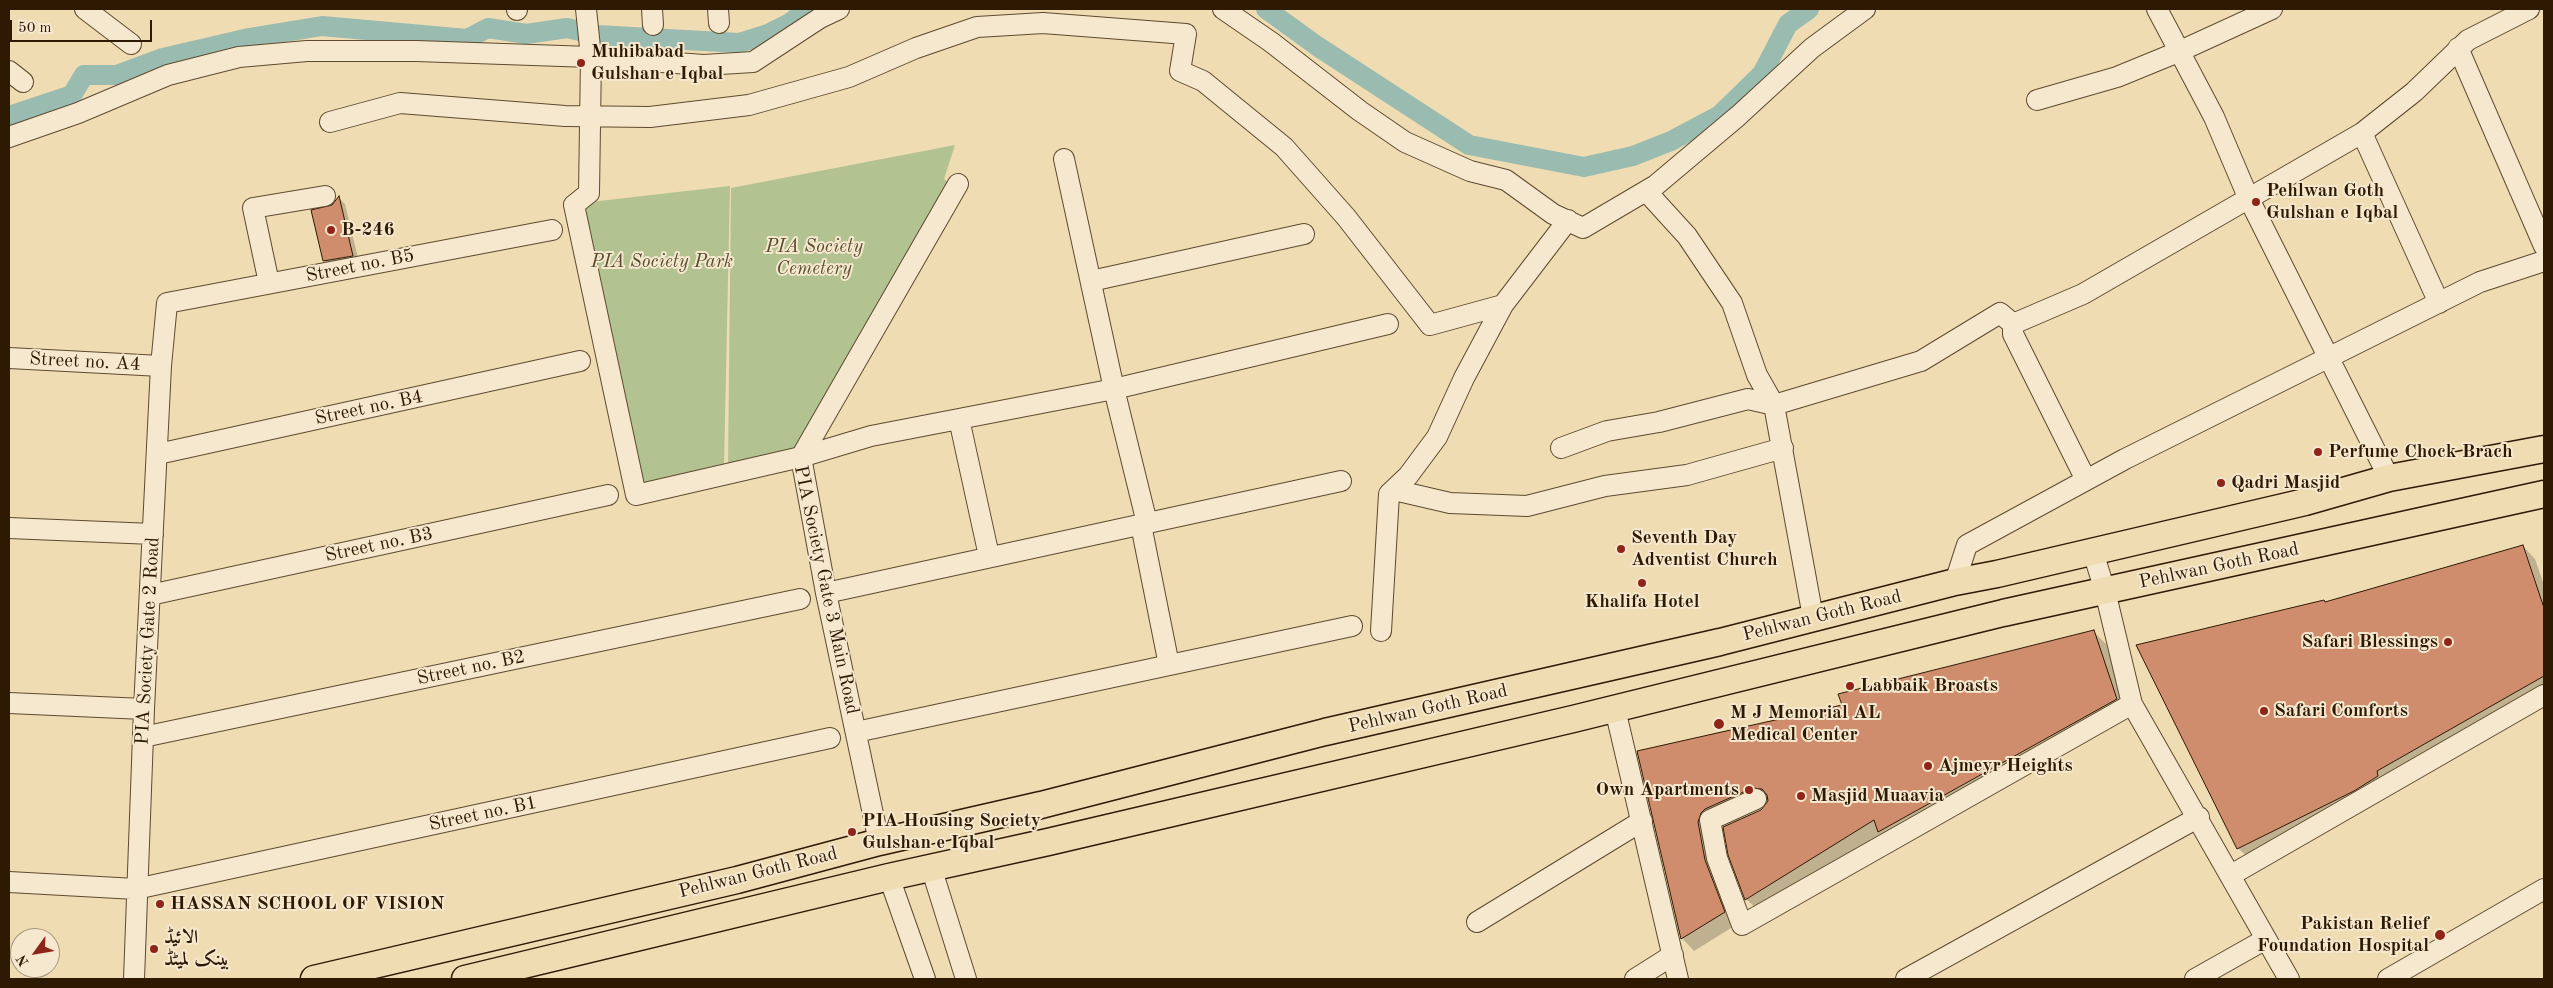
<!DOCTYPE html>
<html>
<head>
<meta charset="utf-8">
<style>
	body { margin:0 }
	#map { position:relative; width:2553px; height:988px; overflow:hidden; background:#efdcb3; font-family:"Old Standard TT",serif }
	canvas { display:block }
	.frame { position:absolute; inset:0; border:10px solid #2e1903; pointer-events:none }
	.north { position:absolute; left:10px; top:928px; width:50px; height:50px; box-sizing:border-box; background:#f5e8ce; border:1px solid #a5957d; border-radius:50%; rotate:238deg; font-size:14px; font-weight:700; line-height:20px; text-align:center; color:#2e1903 }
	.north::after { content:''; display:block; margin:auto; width:18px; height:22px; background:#8f2418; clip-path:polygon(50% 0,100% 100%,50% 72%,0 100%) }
	.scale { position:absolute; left:10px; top:20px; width:142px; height:22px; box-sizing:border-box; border:2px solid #2e1903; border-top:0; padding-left:6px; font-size:15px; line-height:18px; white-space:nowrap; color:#2e1903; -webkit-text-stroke:4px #f5e8ce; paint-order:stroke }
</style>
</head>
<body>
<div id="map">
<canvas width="2553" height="988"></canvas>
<div class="frame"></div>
<div class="north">N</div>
<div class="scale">50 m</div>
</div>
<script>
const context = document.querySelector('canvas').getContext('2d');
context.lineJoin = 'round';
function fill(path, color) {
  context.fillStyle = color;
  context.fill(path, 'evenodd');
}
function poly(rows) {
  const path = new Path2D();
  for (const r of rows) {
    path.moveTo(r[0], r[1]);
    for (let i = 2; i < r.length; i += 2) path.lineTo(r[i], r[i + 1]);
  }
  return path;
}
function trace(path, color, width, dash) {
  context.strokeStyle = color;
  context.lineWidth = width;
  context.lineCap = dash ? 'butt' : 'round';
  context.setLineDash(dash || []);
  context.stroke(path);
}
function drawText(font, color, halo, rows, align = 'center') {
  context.font = font + ' "Old Standard TT",Amiri,serif';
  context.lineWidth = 4;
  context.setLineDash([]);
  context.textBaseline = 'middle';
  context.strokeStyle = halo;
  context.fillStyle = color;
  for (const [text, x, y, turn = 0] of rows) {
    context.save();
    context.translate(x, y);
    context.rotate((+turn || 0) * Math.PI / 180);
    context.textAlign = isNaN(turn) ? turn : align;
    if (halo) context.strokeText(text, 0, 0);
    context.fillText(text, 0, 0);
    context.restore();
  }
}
fill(poly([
	[955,145,944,179,950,184,800,458,728,466,731,188],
	[730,186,724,467,641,485,582,203]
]), '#b3c291');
fill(poly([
	[339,198,345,204,359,262,331,267,324,261,333,207],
	[2523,546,2535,559,2544,585,2544,696,2251,860,2238,848,2326,603],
	[2093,631,2106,644,2129,712,1759,911,1746,899,1762,811,1769,801,1765,800,1718,822,1736,925,1694,951,1682,938,1639,752,1843,706]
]), '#0003');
trace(poly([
	[1266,9,1317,46,1469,145,1584,167,1633,156,1671,141,1720,115,1762,74,1788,24,1809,9],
	[9,116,72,95,84,75,117,75,163,58,249,38,322,26,467,39,488,28,526,34,567,28,597,35,739,43,768,34,790,23,808,9]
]), '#9abbaf', 20);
const building = poly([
	[339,196,353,256,323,261,311,210,332,205,339,196],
	[2523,545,2544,608,2544,676,2377,771,2378,776,2354,791,2237,849,2136,645,2324,600,2325,602,2523,545],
	[2094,630,2117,699,1878,832,1874,820,1745,900,1728,855,1723,827,1761,810,1768,801,1767,795,1762,789,1752,788,1705,809,1701,813,1698,822,1705,860,1725,912,1681,939,1637,751,1842,705,1838,694,2094,630]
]);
fill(building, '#d08d6d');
trace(building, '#2e1903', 1);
const minor = poly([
	[85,9,131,44],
	[517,9,517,10],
	[586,9,591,57,589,193,574,205,636,495,801,457,871,436,1114,389,1388,324],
	[652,9,653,25],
	[718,9,719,23],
	[1223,9,1271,42,1360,111,1405,142,1470,171,1506,180,1553,214,1583,228,1656,185,1738,116,1812,48,1865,9],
	[2157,9,2214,117,2248,197,2389,478],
	[2458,48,2544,246],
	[9,71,23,82],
	[2037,100,2117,77,2178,52,2272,9],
	[330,122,400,103,565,116,650,117,749,105,849,77,916,48,977,27,1043,23,1186,34,1180,71,1203,81,1284,147,1346,217,1430,325,1503,305],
	[2362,133,2439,303],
	[9,137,78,113,168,75,239,57,307,51,416,51,591,57,704,65,753,62,820,18,839,9],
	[1064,159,1114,389,1147,523],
	[1646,191,1687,236,1732,303,1757,375,1774,405,1813,617],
	[1091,281,1304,234],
	[269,283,253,208,325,196],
	[9,358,161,366],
	[959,419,989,556],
	[1561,448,1607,431,1659,422,1748,399,1774,405,1921,361,2000,313,2013,324],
	[158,454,580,361],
	[801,457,826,593,879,842],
	[801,457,958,184],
	[2086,480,2013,334,2013,324,2083,294,2362,133,2414,92,2468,40,2529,9],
	[1394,490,1450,503,1527,506,1605,486,1687,475,1783,448],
	[1141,525,1169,665],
	[9,528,153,534],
	[2093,552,2105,591,2132,704],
	[1955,582,1967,545,2125,459,2480,282,2544,261],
	[826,593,1341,481],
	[150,595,608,495],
	[1381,631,1389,494,1408,476,1437,437,1464,378,1503,305,1568,220],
	[9,703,144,709],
	[1615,709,1678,979],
	[856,732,1352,626],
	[143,737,800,599],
	[1756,799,1710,820,1717,858,1742,925,2132,704,2289,979],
	[931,867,966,979],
	[2231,875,2544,695],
	[889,877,925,979],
	[9,882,136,889,830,738],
	[1477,922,1642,821],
	[134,979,144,709,161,366,167,303,552,230],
	[1635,979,1673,955],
	[1906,979,2199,817],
	[2195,979,2266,939],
	[2388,979,2544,889]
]);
const major = poly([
	[314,979,737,880,879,842,1041,805,1325,732,1720,642,1955,582,1997,574,2305,502,2389,478,2544,449],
	[465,979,889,877,1048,842,1573,719,2003,613,2544,494]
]);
trace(minor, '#5e4a2f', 22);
trace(major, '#2e1903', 29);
trace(minor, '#f5e8ce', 20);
trace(major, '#efdcb3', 26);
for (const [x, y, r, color] of [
	[581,63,5,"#8f2418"],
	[2256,202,5,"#8f2418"],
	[331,230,5,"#8f2418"],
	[2318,452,5,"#8f2418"],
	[2221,483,5,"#8f2418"],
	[1621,549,5,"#8f2418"],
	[1642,583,5,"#8f2418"],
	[2448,642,5,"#8f2418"],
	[1850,686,5,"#8f2418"],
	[2264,711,5,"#8f2418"],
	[1719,724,6,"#8f2418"],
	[1928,766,5,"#8f2418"],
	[1749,790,5,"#8f2418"],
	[1801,796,5,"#8f2418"],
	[852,832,5,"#8f2418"],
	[160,904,5,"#8f2418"],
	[2440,935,6,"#8f2418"],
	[154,949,5,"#8f2418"]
]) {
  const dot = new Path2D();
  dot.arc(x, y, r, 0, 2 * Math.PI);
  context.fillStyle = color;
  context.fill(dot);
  trace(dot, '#f5e8ce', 2);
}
drawText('bold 19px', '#2e1903', '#f5e8ce', [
	["Muhibabad",591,52],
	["Gulshan e Iqbal",591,74],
	["Pehlwan Goth",2266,191],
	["Gulshan e Iqbal",2266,213],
	["B-246",341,230],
	["Perfume Chock Brach",2328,452],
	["Qadri Masjid",2231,483],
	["Seventh Day",1631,538],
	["Adventist Church",1631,560],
	["Khalifa Hotel",1642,602,"center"],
	["Safari Blessings",2438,642,"right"],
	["Labbaik Broasts",1860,686],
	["Safari Comforts",2274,711],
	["M J Memorial AL",1730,713],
	["Medical Center",1730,735],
	["Ajmeyr Heights",1938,766],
	["Own Apartments",1739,790,"right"],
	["Masjid Muaavia",1811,796],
	["PIA Housing Society",862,821],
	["Gulshan e Iqbal",862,843],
	["HASSAN SCHOOL OF VISION",170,904],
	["Pakistan Relief",2429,924,"right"],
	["Foundation Hospital",2429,946,"right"],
	["الائیڈ",164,938],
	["بینک لمیٹڈ",164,960]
], 'left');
drawText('italic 19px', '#564c2e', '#f5e8ce', [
	["PIA Society",814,247],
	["Cemetery",814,269],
	["PIA Society Park",662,262]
]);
drawText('19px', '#2e1903', '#f5e8ce', [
	["Street no. B5",360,266,-11],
	["Street no. A4",85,362,3],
	["Street no. B4",369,408,-12],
	["Street no. B3",379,545,-12],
	["Pehlwan Goth Road",2219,566,-12],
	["PIA Society Gate 3 Main Road",826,590,78],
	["Pehlwan Goth Road",1822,616,-14],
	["PIA Society Gate 2 Road",148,641,-87],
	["Street no. B2",471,668,-12],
	["Pehlwan Goth Road",1428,709,-13],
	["Street no. B1",483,814,-12],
	["Pehlwan Goth Road",758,873,-14]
]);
</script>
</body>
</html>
